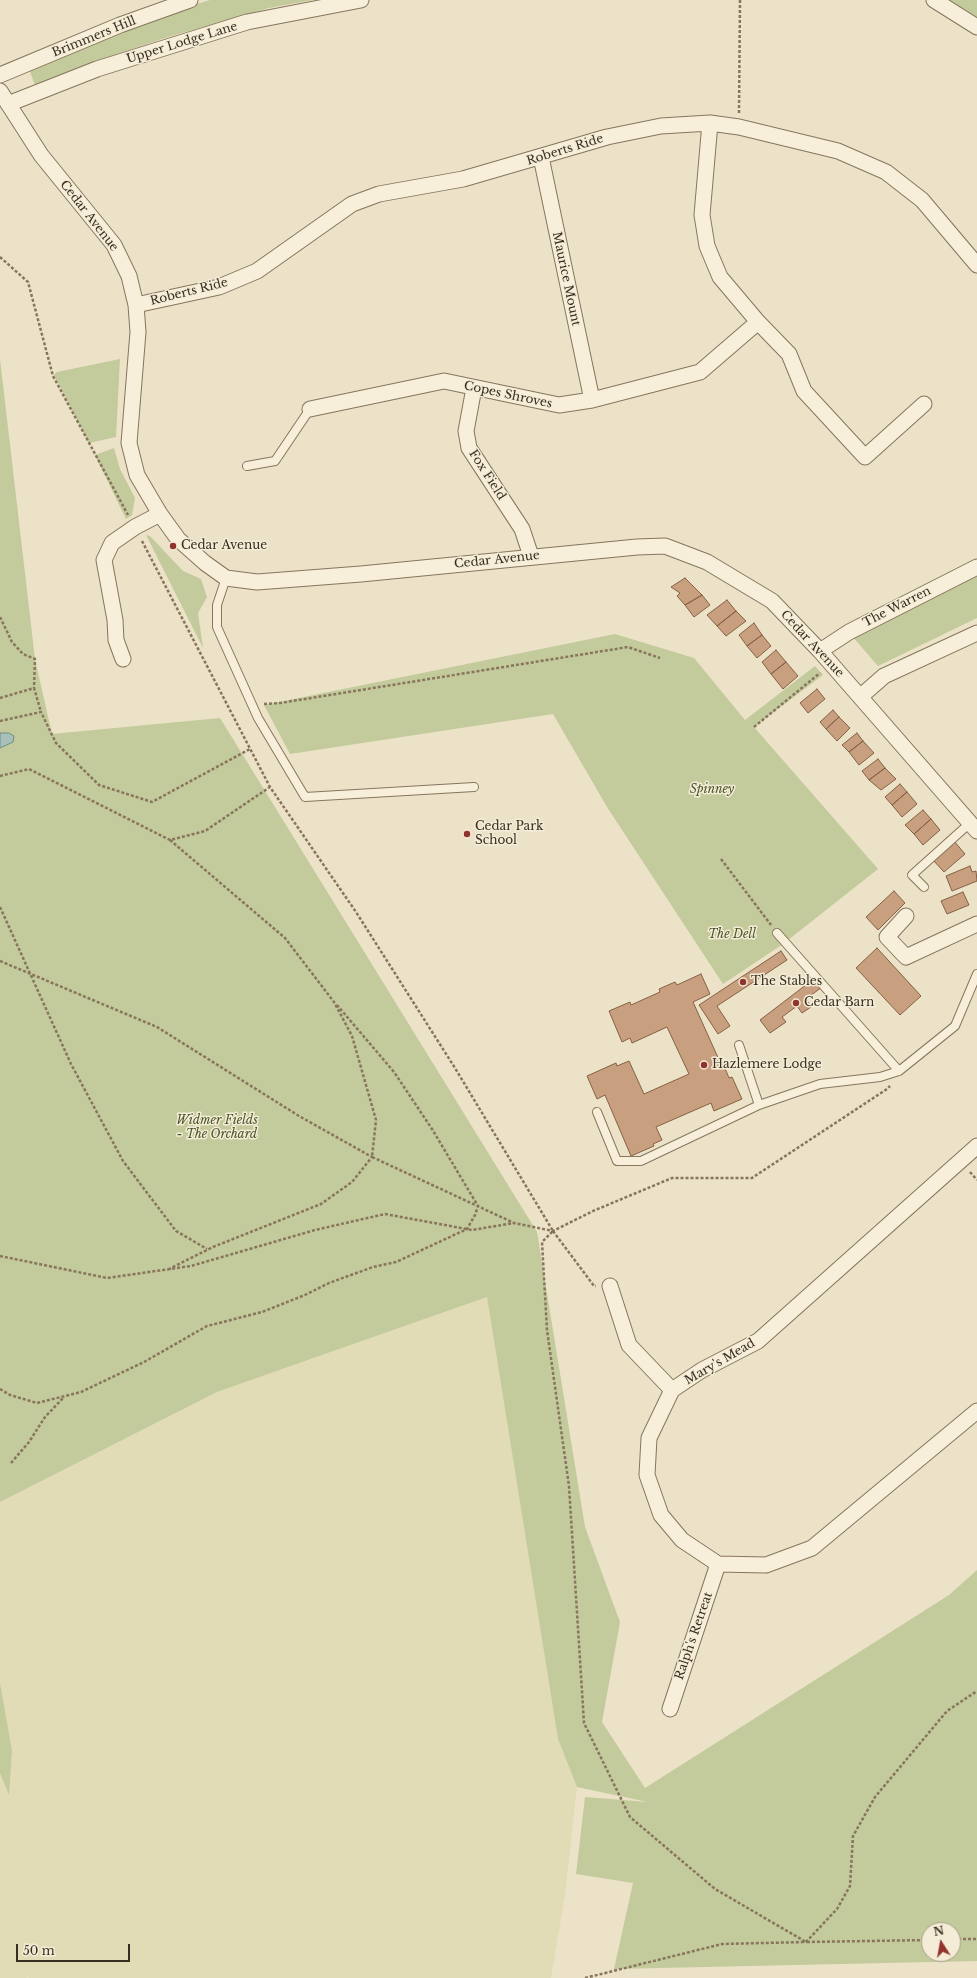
<!DOCTYPE html>
<html>
<head>
<meta charset="utf-8">
<style>
	body { margin:0 }
	#map { position:relative; width:977px; height:1978px; overflow:hidden; background:#ece2c7; font-family:"Libre Baskerville",serif }
	canvas { display:block }
	.north { position:absolute; left:921px; top:1922px; width:40px; height:40px; box-sizing:border-box; background:#f4ecd6; border:1px solid #a9a08d; border-radius:50%; rotate:349deg; font-size:11px; font-weight:700; line-height:16px; text-align:center; color:#382d20 }
	.north::after { content:''; display:block; margin:auto; width:14px; height:18px; background:#933330; clip-path:polygon(50% 0,100% 100%,50% 72%,0 100%) }
	.scale { position:absolute; left:16px; top:1944px; width:114px; height:18px; box-sizing:border-box; border:2px solid #382d20; border-top:0; padding-left:5px; font-size:12px; line-height:14px; white-space:nowrap; color:#382d20; -webkit-text-stroke:3px #f4ecd6; paint-order:stroke }
</style>
</head>
<body>
<div id="map">
<canvas width="977" height="1978"></canvas>
<div class="north">N</div>
<div class="scale">50 m</div>
</div>
<script>
const context = document.querySelector('canvas').getContext('2d');
context.lineJoin = 'round';
function fill(path, color) {
  context.fillStyle = color;
  context.fill(path, 'evenodd');
}
function poly(rows) {
  const path = new Path2D();
  for (const r of rows) {
    path.moveTo(r[0], r[1]);
    for (let i = 2; i < r.length; i += 2) path.lineTo(r[i], r[i + 1]);
  }
  return path;
}
function trace(path, color, width, dash) {
  context.strokeStyle = color;
  context.lineWidth = width;
  context.lineCap = dash ? 'butt' : 'round';
  context.setLineDash(dash || []);
  context.stroke(path);
}
function drawText(font, color, halo, rows, align = 'center') {
  context.font = font + ' "Libre Baskerville",serif';
  context.lineWidth = 3;
  context.setLineDash([]);
  context.textBaseline = 'middle';
  context.strokeStyle = halo;
  context.fillStyle = color;
  for (const [text, x, y, turn = 0] of rows) {
    context.save();
    context.translate(x, y);
    context.rotate((+turn || 0) * Math.PI / 180);
    context.textAlign = isNaN(turn) ? turn : align;
    if (halo) context.strokeText(text, 0, 0);
    context.fillText(text, 0, 0);
    context.restore();
  }
}
fill(poly([
	[487,1297,558,1739,577,1787,565,1895,551,1978,28,1978,26,1968,27,1978,0,1978,0,1773,9,1793,0,1683,0,1502,217,1392]
]), '#e1dcb5');
fill(poly([
	[210,0,313,0,269,8,168,37,96,61,35,85,29,69,139,22],
	[949,0,977,0,977,17],
	[0,359,35,659,52,734,220,718,537,1232,585,1527,620,1622,602,1722,645,1788,949,1595,977,1570,977,1961,614,1969,633,1883,576,1874,585,1797,648,1802,577,1787,558,1739,487,1297,217,1392,0,1502],
	[929,1930,953,1930,953,1954,929,1954],
	[120,359,116,437,89,443,54,375,57,372],
	[114,448,120,469,135,498,132,515,126,519,95,455],
	[146,535,150,536,183,571,201,579,207,597,198,613,203,648],
	[977,575,977,618,878,666,852,636],
	[615,634,694,658,745,720,815,666,823,675,754,727,878,869,783,944,723,984,607,807,553,714,290,754,264,705],
	[0,1683,12,1751,9,1795,0,1773]
]), '#c3ca9b');
const water = poly([
	[0,733,9,733,14,736,13,742,0,748,0,733]
]);
fill(water, '#a8c0ba');
trace(water, '#6f8e88', 1);
const building = poly([
	[685,578,702,595,685,605,677,596,680,593,671,587,685,578],
	[702,595,710,605,694,617,685,605,702,595],
	[727,600,736,611,717,626,707,615,727,600],
	[736,611,746,621,726,636,717,626,736,611],
	[754,623,762,635,747,646,739,635,754,623],
	[762,635,771,646,757,658,747,646,762,635],
	[776,650,786,662,771,674,762,662,776,650],
	[786,662,798,676,783,689,771,674,786,662],
	[817,689,825,699,808,713,800,703,817,689],
	[833,710,839,717,826,729,820,722,833,710],
	[839,717,850,728,837,741,826,729,839,717],
	[857,733,863,741,849,752,842,745,857,733],
	[863,741,874,753,859,765,849,752,863,741],
	[878,759,885,768,869,780,862,771,878,759],
	[885,768,896,779,881,790,869,780,885,768],
	[900,784,907,792,892,805,885,797,900,784],
	[907,792,917,804,902,817,892,805,907,792],
	[923,810,931,819,914,834,905,825,923,810],
	[931,819,940,830,923,845,914,834,931,819],
	[954,841,965,854,944,872,933,860,954,841],
	[970,866,972,872,976,871,977,881,952,891,946,876,970,866],
	[894,891,905,903,878,930,866,917,894,891],
	[963,892,969,905,947,914,941,901,963,892],
	[877,948,921,996,900,1015,856,968,877,948],
	[781,951,787,960,717,1006,730,1026,718,1034,699,1005,781,951],
	[701,974,710,994,693,1002,720,1062,722,1061,729,1078,732,1077,742,1099,714,1111,711,1103,656,1127,662,1140,653,1144,654,1146,631,1156,605,1095,597,1099,587,1076,616,1063,617,1066,629,1061,644,1094,689,1074,667,1027,632,1043,630,1038,622,1042,609,1011,630,1002,631,1005,660,992,659,989,675,982,677,985,701,974],
	[815,978,822,987,806,999,811,1007,802,1013,797,1006,782,1017,786,1022,770,1033,760,1020,815,978]
]);
fill(building, '#c8a07f');
trace(building, '#856044', 1);
const service = poly([
	[247,466,275,461,310,409],
	[226,578,217,605,217,627,258,718,305,797,474,787],
	[924,887,912,875,970,823],
	[777,933,899,1071],
	[739,1045,759,1105],
	[597,1112,617,1161,641,1161,759,1105,820,1084,880,1077,899,1071,955,1026,977,974]
]);
const minor = poly([
	[934,0,977,27],
	[0,75,120,25,190,0],
	[0,91,41,155,114,245,129,276,136,305,138,332,129,443,137,475,160,514,178,539,205,563,226,578,257,582,361,574,637,547,665,546,707,562,772,601,820,651,977,831],
	[8,104,97,69,247,22,361,0],
	[710,123,702,215,707,246,720,277,758,322,789,354,804,391,865,457,924,404],
	[541,157,592,400],
	[136,305,219,287,257,271,352,204,379,194,463,179,607,137,661,126,710,123,739,127,838,151,886,172,922,200,977,265],
	[474,388,466,431,469,448,522,529,531,556],
	[310,409,444,381,559,405,592,400,700,372,758,322],
	[820,651,849,632,977,567],
	[123,659,116,640,115,620,104,560,112,543,135,527,160,514],
	[860,697,884,676,977,633],
	[906,916,887,937,906,957,977,924],
	[977,1146,758,1341,702,1370,672,1390,649,1438,647,1475,661,1515,682,1540,718,1564,766,1565,812,1548,977,1411],
	[610,1286,629,1345,672,1390],
	[670,1709,718,1564]
]);
trace(service, '#87755d', 10);
trace(minor, '#87755d', 17);
trace(poly([
	[739,113,740,0],
	[0,257,28,282,53,376,128,515],
	[142,541,270,787,356,912,455,1068,553,1231,542,1242,547,1330,569,1486,584,1723,630,1817,715,1889,806,1942,929,1940],
	[0,617,12,642,23,654,35,659,34,688],
	[0,698,34,688,41,712],
	[264,704,280,703,628,647,660,658],
	[0,721,41,712,56,743,99,785,152,802,250,749],
	[754,727,820,673],
	[0,776,29,769,170,840,205,831,270,787],
	[170,840,285,938,334,1002,352,1036,376,1120,372,1157,514,1223,553,1231,593,1211,672,1178,752,1178,887,1089,890,1086],
	[721,859,771,925],
	[0,907,71,1064,123,1161,176,1231,207,1249],
	[0,961,157,1027,299,1116,372,1157,352,1182,321,1204,213,1247,169,1269],
	[970,1172,977,1180],
	[553,1231,594,1286,596,1286],
	[0,1256,107,1278,191,1266,315,1230,385,1214,472,1230,514,1223],
	[0,1389,10,1395,37,1403,81,1392,144,1362,207,1326,262,1312,305,1295,329,1283,373,1267,396,1262,467,1229,475,1215,478,1206,432,1129,394,1072,337,1005],
	[11,1463,29,1442,45,1417,64,1397],
	[953,1939,977,1939],
	[585,1978,722,1944,806,1942,837,1909,850,1886,853,1836,875,1797,947,1711,977,1691]
]), '#87755d', 2.5, [3, 2]);
trace(service, '#f7efda', 8);
trace(minor, '#f7efda', 15);
for (const [x, y, r, color] of [
	[173,546,4,"#933330"],
	[467,834,4,"#933330"],
	[743,982,4,"#933330"],
	[796,1003,4,"#933330"],
	[704,1065,4,"#933330"]
]) {
  const dot = new Path2D();
  dot.arc(x, y, r, 0, 2 * Math.PI);
  context.fillStyle = color;
  context.fill(dot);
  trace(dot, '#f4ecd6', 1.5);
}
drawText('12px', '#382d20', '#f4ecd6', [
	["Brimmers Hill",94,37,-22],
	["Upper Lodge Lane",182,43,-17],
	["Roberts Ride",565,150,-17],
	["Cedar Avenue",89,216,52],
	["Maurice Mount",566,279,78],
	["Roberts Ride",189,292,-14],
	["Copes Shroves",508,395,12],
	["Fox Field",487,475,57],
	["Cedar Avenue",497,560,-6],
	["The Warren",897,607,-27],
	["Cedar Avenue",812,644,47],
	["Mary's Mead",720,1362,-30],
	["Ralph's Retreat",694,1636,-71]
]);
drawText('12px', '#382d20', '#f4ecd6', [
	["Cedar Avenue",181,546],
	["Cedar Park",475,827],
	["School",475,841],
	["The Stables",751,982],
	["Cedar Barn",804,1003],
	["Hazlemere Lodge",712,1065]
], 'left');
drawText('italic 12px', '#475428', '#f4ecd6', [
	["Spinney",712,790],
	["The Dell",732,935],
	["Widmer Fields",217,1121],
	["- The Orchard",217,1135]
]);
</script>
</body>
</html>
